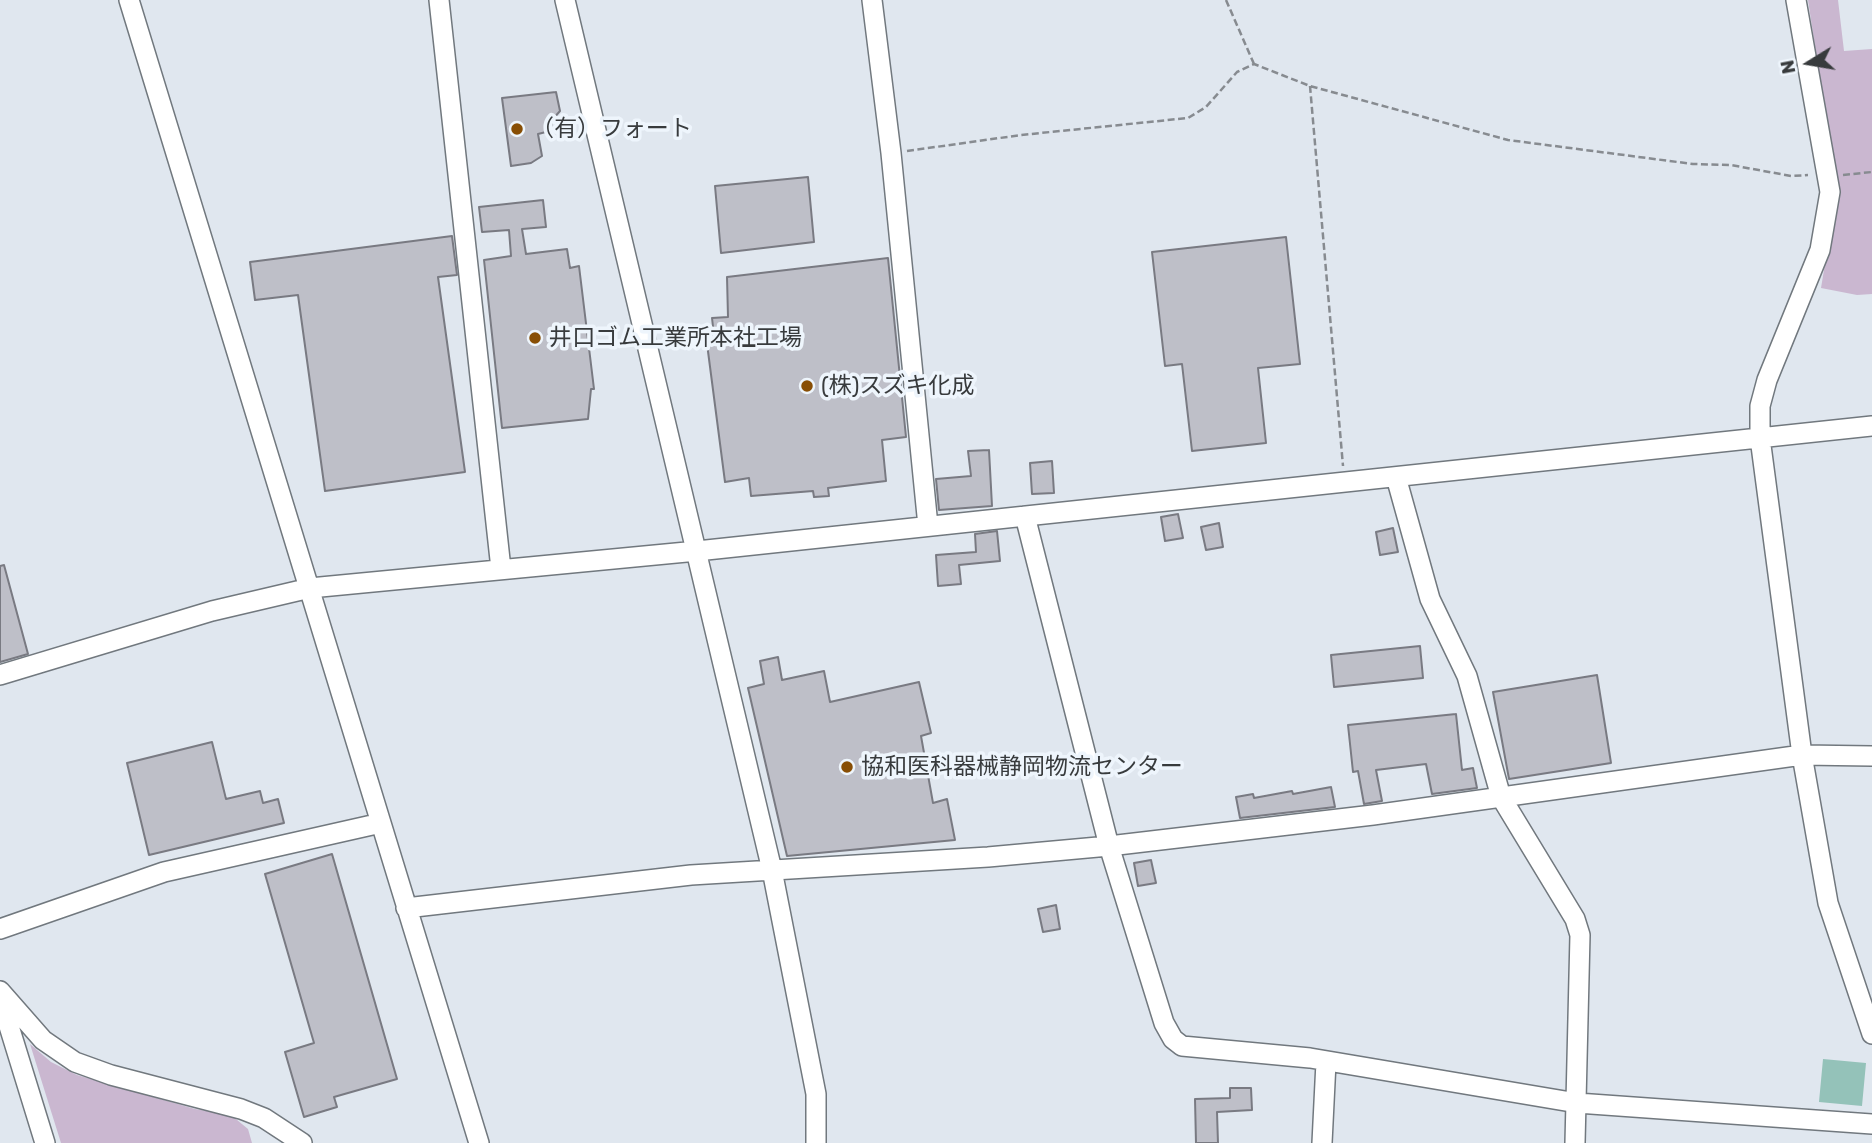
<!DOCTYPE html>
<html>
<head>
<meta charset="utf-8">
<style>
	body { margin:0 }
	#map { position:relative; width:1872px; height:1143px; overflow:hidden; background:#e0e7ef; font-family:Rubik,sans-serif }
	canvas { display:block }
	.north { position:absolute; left:1774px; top:28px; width:70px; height:70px; -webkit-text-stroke:5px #eef5fc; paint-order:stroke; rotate:259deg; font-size:19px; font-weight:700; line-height:28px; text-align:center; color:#383b3d }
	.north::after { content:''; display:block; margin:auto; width:24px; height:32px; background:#383b3d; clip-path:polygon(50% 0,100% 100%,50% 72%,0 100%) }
</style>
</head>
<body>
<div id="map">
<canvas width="1872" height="1143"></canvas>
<div class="north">N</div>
</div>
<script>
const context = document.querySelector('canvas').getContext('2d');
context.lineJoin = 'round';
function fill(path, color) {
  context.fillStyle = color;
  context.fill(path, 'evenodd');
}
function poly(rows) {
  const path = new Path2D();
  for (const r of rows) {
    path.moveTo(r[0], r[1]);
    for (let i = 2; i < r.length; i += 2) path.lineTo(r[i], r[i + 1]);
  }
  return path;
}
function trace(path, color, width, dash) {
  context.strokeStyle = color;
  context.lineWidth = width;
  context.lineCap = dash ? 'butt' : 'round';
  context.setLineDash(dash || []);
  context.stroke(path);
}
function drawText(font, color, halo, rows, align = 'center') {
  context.font = font + ' Rubik,"Noto Sans JP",sans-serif';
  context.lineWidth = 7;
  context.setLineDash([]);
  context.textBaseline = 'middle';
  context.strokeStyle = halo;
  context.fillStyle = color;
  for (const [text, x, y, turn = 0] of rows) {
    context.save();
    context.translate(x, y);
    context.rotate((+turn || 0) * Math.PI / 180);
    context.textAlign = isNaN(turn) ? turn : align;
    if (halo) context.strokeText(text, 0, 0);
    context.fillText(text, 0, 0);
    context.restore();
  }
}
fill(poly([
	[1808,0,1838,0,1844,51,1872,49,1872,294,1857,295,1821,288,1837,192],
	[30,1044,51,1062,77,1075,195,1109,231,1115,248,1129,252,1143,61,1143]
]), '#cab7d0');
fill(poly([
	[1823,1059,1866,1063,1862,1106,1819,1102]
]), '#94c2b9');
const building = poly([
	[556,92,560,111,553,119,550,131,538,134,542,156,531,163,511,166,502,98,556,92],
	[808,177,814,242,721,253,715,186,808,177],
	[543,200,546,227,522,229,526,254,567,249,570,268,579,266,594,389,591,389,588,419,502,428,484,260,511,256,509,230,482,232,479,207,543,200],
	[452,236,457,275,438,277,465,472,325,491,298,295,255,300,250,262,452,236],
	[1286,237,1300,364,1258,368,1266,443,1192,451,1182,364,1165,366,1152,252,1286,237],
	[888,258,906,437,882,440,886,481,828,488,829,496,814,497,813,491,751,496,749,478,725,482,706,336,714,335,712,318,728,317,727,277,888,258],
	[989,450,992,506,939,510,936,479,971,476,968,451,989,450],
	[1052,461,1054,493,1032,494,1030,463,1052,461],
	[1178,514,1183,538,1165,541,1161,517,1178,514],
	[1219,523,1223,547,1206,550,1201,527,1219,523],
	[1393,528,1398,552,1380,555,1376,532,1393,528],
	[997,531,1000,561,959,565,961,584,938,586,936,555,976,552,975,534,997,531],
	[4,565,28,654,0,662,0,566,4,565],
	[1420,646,1423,678,1334,687,1331,655,1420,646],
	[778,657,782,680,824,671,830,702,919,682,931,733,921,736,933,803,947,799,955,840,787,856,748,688,764,684,760,661,778,657],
	[1597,675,1611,763,1509,779,1493,692,1597,675],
	[1456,714,1462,770,1473,768,1477,788,1432,794,1426,764,1376,770,1382,801,1364,804,1358,771,1353,772,1348,725,1456,714],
	[212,742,226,799,260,791,263,803,278,799,284,823,149,855,127,763,212,742],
	[1331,787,1335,807,1240,818,1236,797,1253,794,1254,798,1292,791,1293,794,1331,787],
	[332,854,397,1079,334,1097,337,1107,304,1117,285,1052,314,1043,265,874,332,854],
	[1151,860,1156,883,1138,886,1134,863,1151,860],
	[1056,905,1060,929,1043,932,1038,909,1056,905],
	[1230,1088,1251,1088,1252,1110,1217,1112,1218,1143,1196,1143,1195,1099,1230,1098,1230,1088]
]);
fill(building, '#bebfc8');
trace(building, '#797a82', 2);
const minor = poly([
	[129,0,479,1143],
	[439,0,501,569],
	[565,0,772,870,816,1094,816,1143],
	[872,0,891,153,928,526],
	[1796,0,1830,192,1820,250,1767,380,1760,406,1760,438,1802,755,1828,903,1872,1034],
	[1396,477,1430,599,1467,676,1501,797,1575,919,1580,935,1575,1143],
	[1025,516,1109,846,1164,1023,1173,1039,1182,1046,1310,1058,1577,1103,1872,1124],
	[0,675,212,611,310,588,697,551,1872,426],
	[406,908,691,875,988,857,1109,846,1373,815,1802,755,1872,756],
	[0,929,164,872,381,823],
	[0,991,43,1040,75,1062,111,1075,241,1109,264,1118,302,1143],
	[0,997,45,1143],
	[1322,1143,1326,1062]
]);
trace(minor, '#71787e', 22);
trace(poly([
	[1226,0,1254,64],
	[1310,86,1343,466],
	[907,151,1021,135,1188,118,1206,107,1237,72,1254,64,1310,86,1508,140,1693,164,1731,165,1791,176,1808,175],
	[1843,175,1872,172]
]), '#878b90', 2.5, [7, 3.5]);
trace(minor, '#fff', 19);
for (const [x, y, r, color] of [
	[517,129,7,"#884e05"],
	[535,338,7,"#884e05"],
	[807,386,7,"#884e05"],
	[847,767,7,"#884e05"]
]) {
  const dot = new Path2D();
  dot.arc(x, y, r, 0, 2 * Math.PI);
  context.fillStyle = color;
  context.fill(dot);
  trace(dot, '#eef5fc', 2.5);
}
drawText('23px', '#383b3d', '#eef5fc', [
	["（有）フォート",531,129],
	["井口ゴム工業所本社工場",549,338],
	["(株)スズキ化成",821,386],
	["協和医科器械静岡物流センター",861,767]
], 'left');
</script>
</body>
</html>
